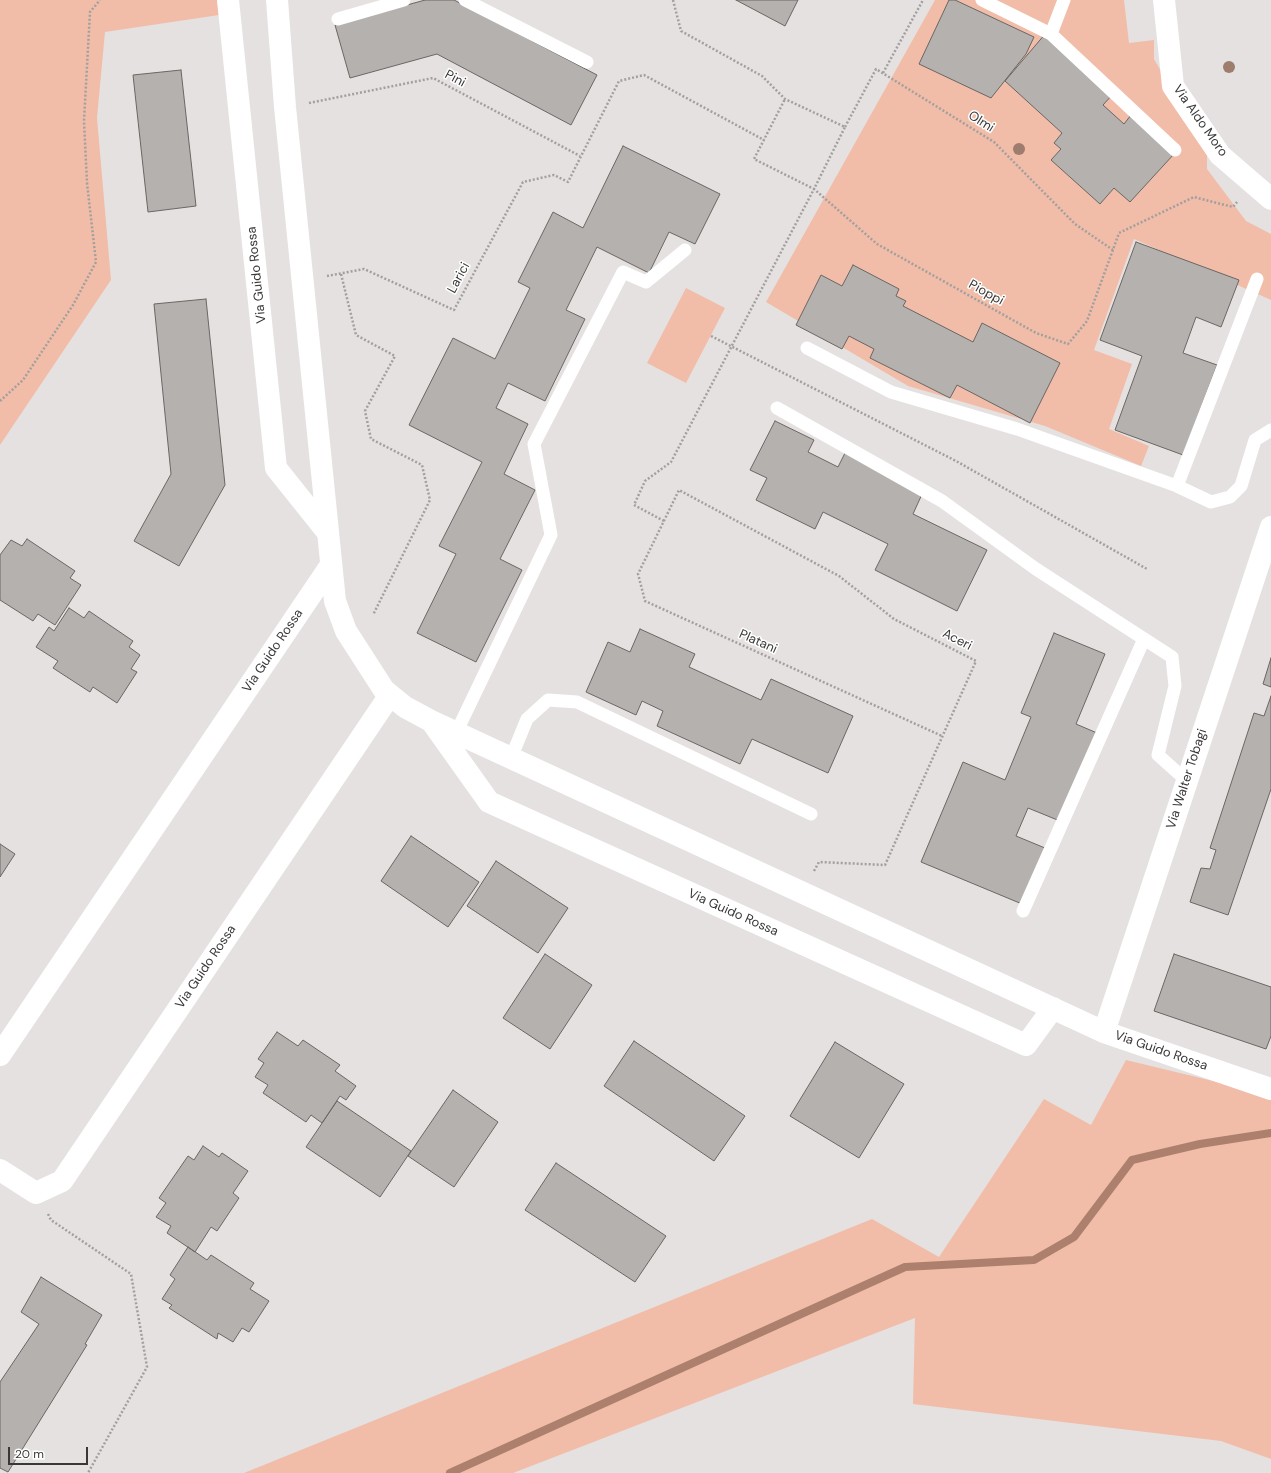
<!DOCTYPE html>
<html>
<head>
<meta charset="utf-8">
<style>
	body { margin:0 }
	#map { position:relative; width:1271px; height:1473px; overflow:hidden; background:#e5e1e0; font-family:"DM Sans",sans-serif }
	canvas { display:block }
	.scale { position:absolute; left:8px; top:1447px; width:80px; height:18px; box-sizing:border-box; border:2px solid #393837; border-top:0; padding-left:5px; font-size:12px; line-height:14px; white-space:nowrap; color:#393837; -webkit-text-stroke:3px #fff; paint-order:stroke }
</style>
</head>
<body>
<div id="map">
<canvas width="1271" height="1473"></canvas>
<div class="scale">20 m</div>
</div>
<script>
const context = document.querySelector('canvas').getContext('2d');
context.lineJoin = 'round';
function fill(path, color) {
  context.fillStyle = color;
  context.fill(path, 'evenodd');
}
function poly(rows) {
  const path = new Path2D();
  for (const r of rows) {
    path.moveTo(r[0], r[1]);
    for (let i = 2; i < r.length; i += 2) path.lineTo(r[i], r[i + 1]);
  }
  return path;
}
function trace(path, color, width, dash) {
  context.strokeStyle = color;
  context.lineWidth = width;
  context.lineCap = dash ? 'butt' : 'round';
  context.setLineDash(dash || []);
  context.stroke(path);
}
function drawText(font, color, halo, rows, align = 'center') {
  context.font = font + ' "DM Sans",sans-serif';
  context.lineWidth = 3;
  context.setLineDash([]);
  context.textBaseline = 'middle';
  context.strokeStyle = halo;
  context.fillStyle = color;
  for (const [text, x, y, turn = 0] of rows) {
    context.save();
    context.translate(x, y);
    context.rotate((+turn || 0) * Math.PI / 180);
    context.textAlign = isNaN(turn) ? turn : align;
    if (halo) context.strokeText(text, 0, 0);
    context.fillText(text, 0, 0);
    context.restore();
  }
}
fill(poly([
	[0,0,217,0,219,15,105,32,97,118,111,280,0,445],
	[935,0,1124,0,1129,43,1154,40,1154,59,1207,151,1207,169,1246,221,1271,234,1271,300,1134,239,1094,350,1132,364,1109,429,1149,446,1141,466,1045,426,908,386,766,302],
	[686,288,725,308,686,383,647,363],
	[1126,1060,1271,1095,1271,1459,1221,1441,913,1404,915,1318,513,1473,244,1473,872,1219,939,1257,1044,1099,1091,1125]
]), '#f1bda8');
trace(poly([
	[450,1473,905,1267,1034,1260,1074,1237,1132,1160,1200,1144,1271,1133]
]), '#ad806e', 8);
const building = poly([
	[425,0,454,0,597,75,571,125,437,54,350,78,335,25,425,0],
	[736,0,798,0,785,26,736,0],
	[949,0,955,0,1034,37,1026,54,991,98,919,64,949,0],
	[1046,33,1113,94,1103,105,1124,124,1131,115,1174,154,1130,202,1114,188,1100,204,1051,160,1061,149,1054,143,1062,133,1005,81,1046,33],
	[181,70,196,206,148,212,133,75,181,70],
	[623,146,720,194,695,244,669,232,649,273,597,247,566,310,585,319,545,401,508,383,496,408,528,424,504,474,535,490,500,559,522,570,476,662,417,633,456,554,439,546,482,462,409,425,453,338,495,359,530,288,518,282,553,212,583,228,623,146],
	[1136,242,1239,280,1221,327,1196,317,1183,353,1217,365,1183,455,1115,430,1142,356,1100,340,1136,242],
	[853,265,899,289,896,296,906,301,903,306,973,342,982,323,1060,363,1030,423,957,385,950,398,870,358,874,349,849,336,842,349,796,325,821,275,842,286,853,265],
	[206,299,225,485,179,566,134,541,171,474,154,304,206,299],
	[775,421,814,440,808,452,838,467,845,453,923,492,913,514,987,550,957,611,875,570,888,544,823,512,815,529,756,500,767,478,750,470,775,421],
	[27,539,75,571,70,578,81,585,55,625,38,614,33,621,0,600,0,555,11,540,22,546,27,539],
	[69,608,84,618,89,611,133,641,129,647,140,655,131,669,137,672,117,703,93,687,90,692,53,668,58,661,36,647,49,627,54,631,69,608],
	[640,629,695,654,689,667,761,700,771,679,853,716,828,773,752,739,740,764,657,726,663,711,642,701,636,715,586,692,608,642,630,652,640,629],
	[1054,633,1105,654,1076,724,1097,733,1060,821,1028,808,1016,836,1045,848,1022,904,921,862,963,762,1005,780,1031,717,1021,713,1054,633],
	[1271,658,1271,687,1263,684,1271,658],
	[1271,696,1271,789,1228,915,1190,902,1201,868,1210,869,1216,850,1210,848,1254,713,1264,716,1271,696],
	[411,836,479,882,448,927,381,881,411,836],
	[0,844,15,854,0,877,0,844],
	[496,861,568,908,538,953,467,906,496,861],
	[545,954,592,985,550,1049,503,1018,545,954],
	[1174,954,1271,987,1271,1036,1266,1049,1154,1011,1174,954],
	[277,1032,298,1046,303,1040,340,1065,335,1071,356,1086,346,1100,340,1096,322,1123,311,1115,306,1122,263,1093,268,1085,255,1077,264,1063,258,1059,277,1032],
	[634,1041,745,1116,714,1161,604,1086,634,1041],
	[835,1042,904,1084,859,1158,790,1116,835,1042],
	[453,1090,498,1122,454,1187,408,1156,453,1090],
	[337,1101,411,1151,380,1197,306,1147,337,1101],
	[203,1146,219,1157,222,1153,248,1171,233,1193,239,1198,217,1231,211,1227,195,1252,167,1233,171,1226,156,1217,166,1203,159,1198,188,1156,194,1160,203,1146],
	[556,1163,666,1236,635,1282,525,1210,556,1163],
	[188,1247,207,1260,211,1255,254,1283,250,1289,269,1301,249,1332,242,1328,233,1342,218,1333,217,1339,169,1308,172,1305,162,1299,175,1279,170,1275,188,1247],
	[41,1277,102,1315,85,1344,87,1345,8,1472,0,1468,0,1382,39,1324,21,1312,41,1277]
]);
fill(building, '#b5b1af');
trace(building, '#696664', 1);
trace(poly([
	[673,0,681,31,762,76,785,99,845,127,814,189,754,159,785,99],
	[883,73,923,0],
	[309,103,433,78,580,156],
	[845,127,876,69,994,142,1075,224,1113,250],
	[341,274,356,335,395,356,365,411,371,439,422,465,430,500,373,615],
	[327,276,364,269,454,310,523,182,554,175,568,182,619,81,644,75,764,140],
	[711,336,956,461,1147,569],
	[0,401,23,380,73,305,96,262,87,183,84,121,90,12,100,0],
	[664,521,634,505,645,481,671,462,814,189,877,244,1036,333,1068,344,1087,321,1119,233,1194,197,1233,207,1237,202],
	[814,871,819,862,885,865,976,661,894,619,839,576,679,490,638,574,645,601,942,736],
	[48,1214,51,1220,131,1274,147,1367,88,1473]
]), '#a29f9e', 2.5, [2, 2]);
trace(poly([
	[465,0,587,62],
	[982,0,1051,34,1064,0],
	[338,19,404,0],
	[1051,34,1175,150],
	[807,348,891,392,1017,429,1177,486,1211,502,1230,497,1241,486,1255,440,1271,430],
	[777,408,942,501,1036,569,1172,657,1175,686,1158,755,1187,781],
	[1177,486,1257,279],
	[456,733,551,535,534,444,623,272,646,282,685,250],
	[511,758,527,719,548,700,577,702,811,814],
	[1023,911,1144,639]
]), '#fff', 13);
trace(poly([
	[228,0,276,468,328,533],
	[277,0,285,107,335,601,346,631,384,690,405,707,431,721,1104,1032,1271,1089],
	[1164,0,1173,86,1220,155,1271,199],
	[432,722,489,802,1026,1045,1053,1008],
	[1104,1032,1271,527],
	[0,1055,331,565],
	[0,1170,36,1193,62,1181,390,695]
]), '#fff', 22);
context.fillStyle = '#9e7c6e';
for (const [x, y] of [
	[1229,67],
	[1019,149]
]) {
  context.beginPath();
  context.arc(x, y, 6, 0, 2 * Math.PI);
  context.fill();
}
drawText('13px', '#393837', '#fff', [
	["Pini",455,79,28],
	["Via Aldo Moro",1200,121,55],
	["Olmi",981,122,32],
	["Via Guido Rossa",257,275,-96],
	["Larici",459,278,-62],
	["Pioppi",986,293,29],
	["Aceri",957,640,27],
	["Platani",758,642,24],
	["Via Guido Rossa",273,651,-56],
	["Via Walter Tobagi",1187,779,-72],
	["Via Guido Rossa",733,913,24],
	["Via Guido Rossa",206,967,-56],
	["Via Guido Rossa",1161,1051,19]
]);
</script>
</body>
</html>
